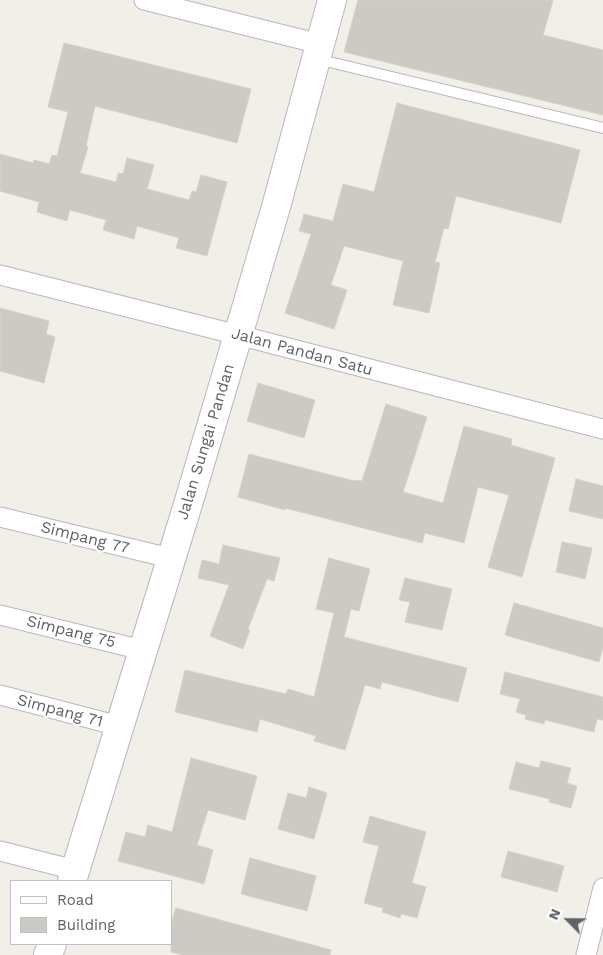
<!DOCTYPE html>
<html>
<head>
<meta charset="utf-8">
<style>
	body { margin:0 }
	#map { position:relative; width:603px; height:955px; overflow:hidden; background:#f1efe8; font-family:"Work Sans",sans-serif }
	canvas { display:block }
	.legend { position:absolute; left:10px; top:880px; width:162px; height:65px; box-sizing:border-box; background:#fff; border:1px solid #bfc1c3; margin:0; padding:6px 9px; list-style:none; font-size:15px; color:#5f6368 }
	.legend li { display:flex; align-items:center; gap:10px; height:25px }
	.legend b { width:25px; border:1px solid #bfc1c3 }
	.north { position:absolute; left:543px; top:895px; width:50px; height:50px; -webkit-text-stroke:4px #fff; paint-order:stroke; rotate:293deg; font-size:14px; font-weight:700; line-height:20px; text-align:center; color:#5f6368 }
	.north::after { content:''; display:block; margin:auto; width:18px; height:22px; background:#5f6368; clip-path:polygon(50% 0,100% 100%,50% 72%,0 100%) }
</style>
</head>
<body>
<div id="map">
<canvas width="603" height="955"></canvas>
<ul class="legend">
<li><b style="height:6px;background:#fff"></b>Road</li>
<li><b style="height:14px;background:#cccac5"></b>Building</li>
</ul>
<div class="north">N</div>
</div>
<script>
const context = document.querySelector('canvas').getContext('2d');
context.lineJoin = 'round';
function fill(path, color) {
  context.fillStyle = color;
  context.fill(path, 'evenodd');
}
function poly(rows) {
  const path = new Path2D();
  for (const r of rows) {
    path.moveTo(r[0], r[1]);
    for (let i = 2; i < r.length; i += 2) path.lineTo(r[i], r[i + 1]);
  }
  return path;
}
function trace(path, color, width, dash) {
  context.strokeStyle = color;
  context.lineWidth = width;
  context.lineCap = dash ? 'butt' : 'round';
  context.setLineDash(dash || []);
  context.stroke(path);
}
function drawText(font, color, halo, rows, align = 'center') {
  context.font = font + ' "Work Sans",sans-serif';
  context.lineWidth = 4.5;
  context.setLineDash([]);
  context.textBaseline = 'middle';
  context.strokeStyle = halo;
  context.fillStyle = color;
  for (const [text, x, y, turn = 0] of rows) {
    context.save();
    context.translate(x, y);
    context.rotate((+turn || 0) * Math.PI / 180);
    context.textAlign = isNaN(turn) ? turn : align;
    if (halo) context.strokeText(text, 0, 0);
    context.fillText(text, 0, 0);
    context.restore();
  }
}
const building = poly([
	[358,0,553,0,543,35,603,50,603,115,344,52,358,0],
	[64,43,251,89,237,143,95,106,86,146,88,147,80,173,116,182,118,173,123,174,127,158,154,165,147,189,189,200,192,191,196,192,201,175,227,182,207,256,176,248,179,238,137,226,134,239,103,230,106,220,70,210,67,221,37,212,39,202,0,191,0,154,33,163,34,160,49,164,52,155,57,156,68,112,48,107,64,43],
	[397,103,580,150,561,223,456,196,448,229,444,228,435,262,440,263,429,313,393,305,403,261,344,246,331,285,347,290,334,329,285,313,311,234,299,231,304,214,333,221,343,184,374,192,397,103],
	[0,308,49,321,46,334,55,337,44,383,0,371,0,308],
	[258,383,315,400,304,438,247,421,258,383],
	[386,404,427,417,403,492,443,503,464,426,512,439,511,445,555,458,522,577,488,567,509,495,478,487,464,543,425,533,422,543,285,508,285,510,238,497,249,454,354,481,355,480,362,481,386,404],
	[576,479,603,486,603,519,569,511,576,479],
	[562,542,592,548,585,579,556,572,562,542],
	[223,545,280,558,274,581,267,579,248,629,250,630,243,649,210,636,229,585,198,578,202,560,219,564,223,545],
	[329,558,370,569,359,611,351,609,344,637,467,668,458,702,382,682,380,689,365,685,345,750,314,741,316,736,260,719,257,732,175,712,185,670,286,694,288,689,314,697,334,613,316,609,329,558],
	[405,578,452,589,442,630,405,622,410,602,399,600,405,578],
	[514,603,603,628,603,647,599,662,505,635,514,603],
	[505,672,603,697,603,720,597,719,594,732,545,720,544,724,525,719,526,715,516,712,520,699,500,694,505,672],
	[191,758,257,776,245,820,208,810,197,845,213,850,204,884,118,861,126,832,145,837,148,825,172,832,191,758],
	[541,761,571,768,567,783,577,786,571,808,549,802,550,799,509,789,516,762,539,768,541,761],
	[309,787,327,793,314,839,278,829,288,793,306,798,309,787],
	[370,816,426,832,412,883,426,887,417,918,401,914,400,918,382,912,383,908,364,903,379,846,363,842,370,816],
	[508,851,564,866,557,892,501,877,508,851],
	[250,858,316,876,307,911,241,894,250,858],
	[176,908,331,950,330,955,183,955,171,952,171,924,176,908]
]);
fill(building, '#cccac5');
trace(building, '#d6d1c6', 1);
const lane = poly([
	[317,59,603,128]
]);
const street = poly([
	[144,0,320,44],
	[0,275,238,335,603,429],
	[0,517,170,558],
	[0,615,142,650],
	[0,695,119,726],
	[0,851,75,870],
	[586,955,603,888]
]);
const secondary = poly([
	[72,881,189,501,276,207,332,0],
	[48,955,52,944]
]);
trace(lane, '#b5b8bc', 12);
trace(street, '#b5b8bc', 21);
trace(secondary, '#b6babf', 30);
trace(lane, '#fff', 10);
trace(street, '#fff', 19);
trace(secondary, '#fff', 28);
drawText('16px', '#5f6368', '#fff', [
	["Jalan Pandan Satu",302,352,15],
	["Jalan Sungai Pandan",206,442,-73],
	["Simpang 77",85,538,14],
	["Simpang 75",71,632,14],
	["Simpang 71",60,711,15]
]);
</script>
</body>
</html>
